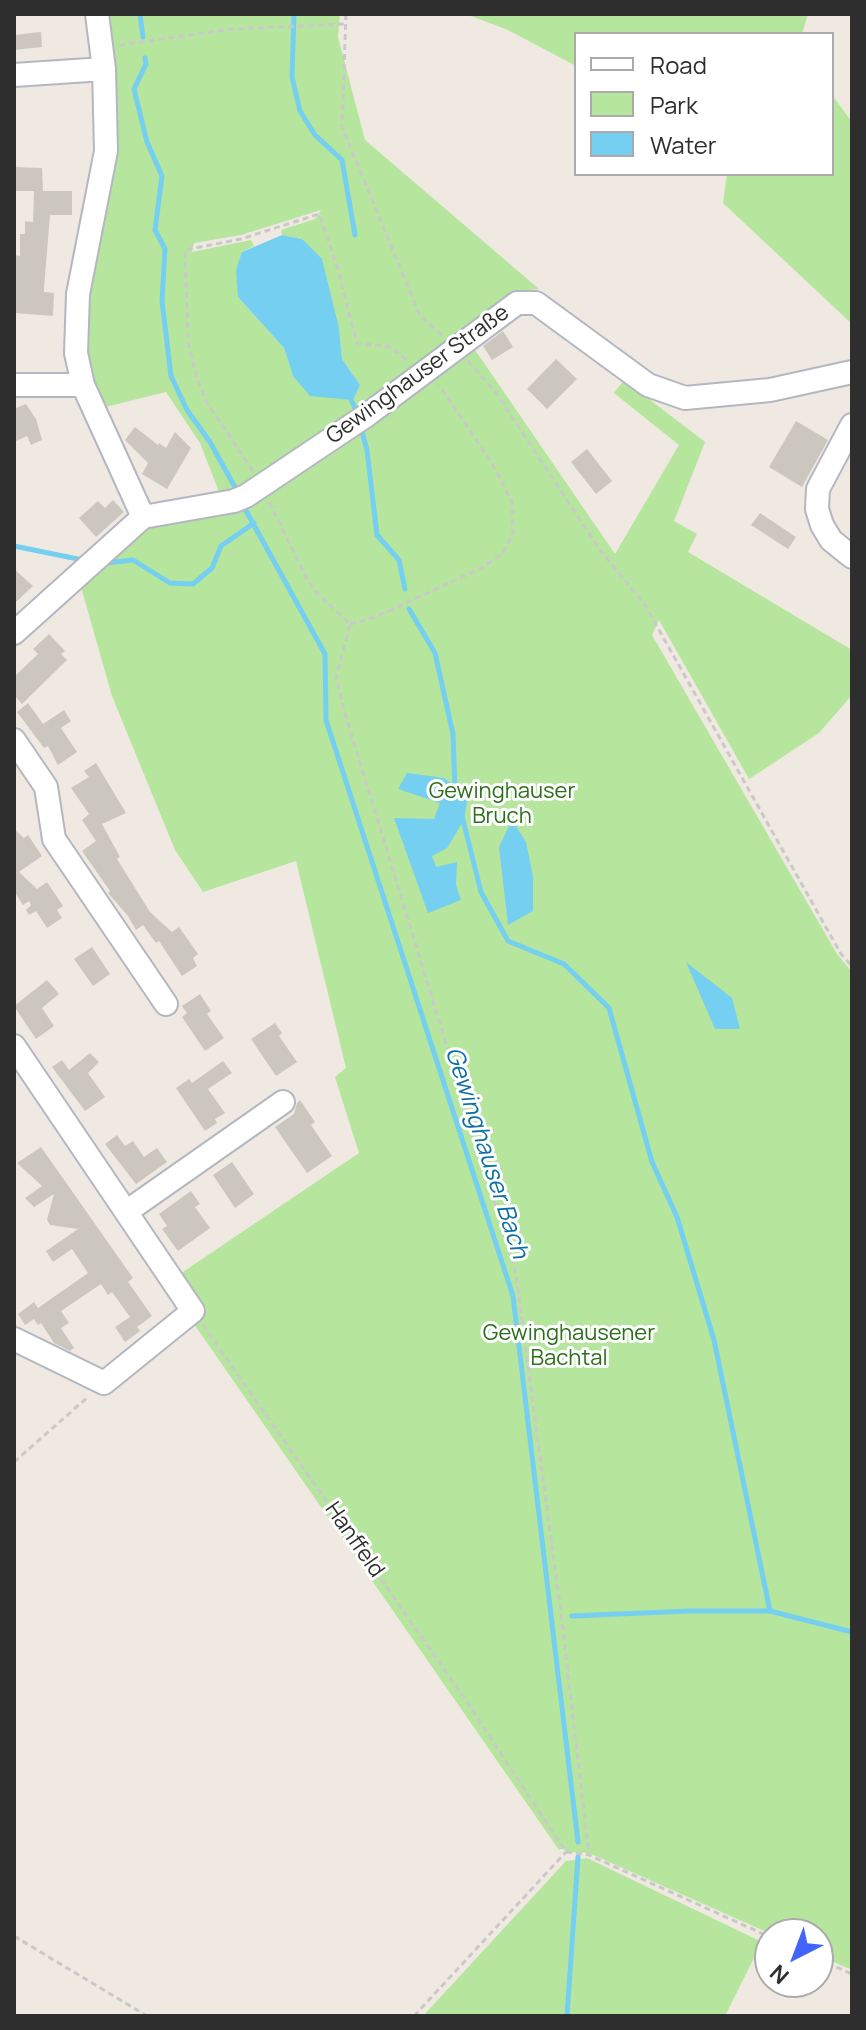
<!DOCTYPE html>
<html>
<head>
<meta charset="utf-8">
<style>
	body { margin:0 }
	#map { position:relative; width:866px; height:2030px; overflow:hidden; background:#efe9e1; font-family:Manrope,sans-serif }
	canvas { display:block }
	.frame { position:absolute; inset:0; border:16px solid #2e2e2e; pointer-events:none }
	.legend { position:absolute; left:574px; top:32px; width:260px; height:144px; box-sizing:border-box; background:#fff; border:2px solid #ababab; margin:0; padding:10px 14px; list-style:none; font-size:24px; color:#2e2e2e }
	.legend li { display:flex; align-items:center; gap:16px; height:40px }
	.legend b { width:40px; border:2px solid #ababab }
	.north { position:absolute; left:754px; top:1918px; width:80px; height:80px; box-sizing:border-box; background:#fff; border:2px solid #ababab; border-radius:50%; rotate:222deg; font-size:22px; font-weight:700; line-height:32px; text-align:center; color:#2e2e2e }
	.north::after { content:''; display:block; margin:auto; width:28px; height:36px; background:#4264fb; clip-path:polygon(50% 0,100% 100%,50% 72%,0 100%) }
</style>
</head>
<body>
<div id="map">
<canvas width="866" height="2030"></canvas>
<div class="frame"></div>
<ul class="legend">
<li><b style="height:10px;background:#fff"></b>Road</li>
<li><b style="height:22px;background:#b6e59e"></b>Park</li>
<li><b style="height:22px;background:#75cff0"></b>Water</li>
</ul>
<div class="north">N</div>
</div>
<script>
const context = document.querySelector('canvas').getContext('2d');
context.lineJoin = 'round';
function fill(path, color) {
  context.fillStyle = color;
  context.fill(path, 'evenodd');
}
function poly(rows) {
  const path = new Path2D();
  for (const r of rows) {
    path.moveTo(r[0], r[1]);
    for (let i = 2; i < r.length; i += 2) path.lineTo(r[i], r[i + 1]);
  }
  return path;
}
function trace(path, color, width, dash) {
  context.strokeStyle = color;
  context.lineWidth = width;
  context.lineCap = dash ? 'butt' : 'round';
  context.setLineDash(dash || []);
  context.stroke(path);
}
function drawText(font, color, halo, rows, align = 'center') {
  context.font = font + ' Manrope,sans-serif';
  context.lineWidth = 6;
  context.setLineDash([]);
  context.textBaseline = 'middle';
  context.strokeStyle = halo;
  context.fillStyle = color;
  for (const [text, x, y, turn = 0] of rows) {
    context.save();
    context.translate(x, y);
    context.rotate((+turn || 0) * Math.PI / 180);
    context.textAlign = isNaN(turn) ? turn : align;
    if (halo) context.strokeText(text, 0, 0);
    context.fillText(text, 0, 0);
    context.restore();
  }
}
fill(poly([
	[106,14,340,14,338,37,365,140,539,289,519,291,373,399,252,481,221,497,200,443,166,392,101,408,86,374,83,297],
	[321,210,315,219,281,230,282,235,302,239,339,328,342,359,360,385,293,376,284,348,238,297,242,252,254,246,251,240,192,252,194,243,241,235],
	[465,14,808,14,802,34,576,34,576,66,506,29],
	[832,95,852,122,852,324,723,203,727,174,832,174],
	[473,347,615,554,679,445,614,393,624,380,705,442,674,521,697,534,688,552,852,650,852,695,819,733,749,779,659,620,652,635,837,954,852,972,852,1970,818,1955,818,1934,771,1934,589,1853,566,1852,563,1848,559,1850,194,1324,202,1317,177,1276,359,1153,335,1077,346,1068,296,861,203,892,175,850,112,696,81,587,143,528,221,514],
	[587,1858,762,1942,725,2016,423,2016,566,1861]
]), '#b6e59e');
fill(poly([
	[282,235,302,239,322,259,339,328,342,359,360,385,353,400,310,396,293,376,284,348,238,297,236,270,242,252],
	[407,773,444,778,468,796,464,820,447,848,432,856,436,867,457,862,456,885,461,900,428,913,394,818,434,819,440,803,398,789],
	[512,820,526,842,533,876,533,911,508,925,499,847],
	[686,962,732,998,740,1029,715,1029]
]), '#75cff0');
trace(poly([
	[140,14,143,37],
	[294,14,292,77,300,111,315,135,342,160,355,235],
	[145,58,146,64,134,89,147,142,162,176,155,230,165,249,162,301,171,376,187,410,210,442,237,491],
	[349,395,358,415],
	[360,425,367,450,377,535,399,560,405,589],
	[244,507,325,654,326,720,513,1296,578,1842],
	[14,546,78,559],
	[106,563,133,560,170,583,193,584,212,568,221,546,254,523],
	[409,609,435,653,453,734,455,790],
	[462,816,481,892,508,941,564,964,609,1008,652,1162,677,1217,714,1340,770,1611],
	[572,1616,690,1611,770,1611,852,1632],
	[567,2016,578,1857]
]), '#75cff0', 5);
fill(poly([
	[41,32,42,47,14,50,14,35],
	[14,167,42,168,43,191,72,191,72,215,50,215,44,288,44,292,54,293,53,316,14,313,14,255,20,256,20,234,25,234,25,221,33,222,34,191,14,191],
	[503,331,513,347,492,360,483,346],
	[556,359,577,379,547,409,527,389],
	[26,404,36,419,42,440,31,445,27,436,14,442,14,409],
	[796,421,828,440,802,487,769,467],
	[135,427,158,445,159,443,166,448,175,432,191,448,167,489,142,474,148,463,125,440],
	[587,449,612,481,596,494,571,462],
	[113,500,124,512,96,537,79,518,98,501,105,508],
	[760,513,796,537,788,549,751,525],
	[14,569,33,586,14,604],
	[49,634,65,651,61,654,67,660,22,704,14,695,14,677,38,654,33,649],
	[28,703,43,724,64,710,71,721,61,728,77,752,58,765,48,746,44,748,17,712],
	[96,763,126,813,102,824,120,857,117,859,150,912,172,932,179,927,198,954,193,958,197,966,182,976,159,941,156,943,143,925,136,930,128,916,108,893,110,891,82,851,96,841,82,820,89,814,71,788,89,777,84,771],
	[14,829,24,838,28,835,42,856,19,872,37,889,47,882,63,906,57,910,62,918,47,928,36,911,29,915,26,910,31,905,29,901,23,905,14,891],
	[92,947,110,974,93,986,74,959],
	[47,980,59,994,42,1008,54,1026,36,1039,14,1006],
	[200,994,211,1011,207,1014,224,1038,205,1051,182,1017,187,1013,182,1006],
	[275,1023,282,1033,279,1036,297,1062,276,1076,251,1039],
	[90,1053,99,1062,88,1073,105,1097,85,1111,52,1067,62,1060,69,1070],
	[223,1061,232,1073,208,1089,225,1113,215,1119,217,1123,205,1131,176,1088,189,1079,192,1083],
	[300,1100,315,1122,311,1125,332,1156,307,1173,275,1127,294,1114,297,1103],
	[117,1135,125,1146,133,1141,144,1157,157,1148,167,1162,136,1184,105,1144],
	[41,1147,133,1278,128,1282,152,1316,137,1327,140,1331,125,1342,115,1327,130,1317,112,1292,108,1295,101,1284,61,1311,69,1323,61,1328,74,1348,70,1351,54,1343,41,1323,38,1325,34,1319,25,1325,18,1314,34,1302,38,1308,88,1273,72,1249,53,1262,46,1251,78,1229,50,1225,47,1220,54,1194,34,1207,25,1198,42,1186,17,1163],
	[232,1162,254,1194,235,1208,213,1175],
	[191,1191,200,1204,195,1207,210,1228,178,1251,162,1229,167,1226,159,1214]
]), '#cbc7bf');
const minor = poly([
	[97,14,104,69,106,151,78,294,76,353,83,385,143,517],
	[14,75,104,69],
	[14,385,83,385],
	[852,425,818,489,817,509,822,525,831,540,852,557],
	[14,633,143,517,234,501,246,496,367,415,517,303,536,303,648,385,685,398,770,390,852,372],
	[14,740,46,787,54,839,166,1004],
	[14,1046,193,1311,104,1383,14,1339],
	[126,1212,283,1102]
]);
trace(minor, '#b4b7c1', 26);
trace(poly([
	[346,14,342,127,420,316,443,336],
	[119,45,233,29,346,24],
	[468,361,497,394,600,550,645,605,841,954,852,966],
	[253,471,207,403,197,378,188,343,185,250,241,239,319,214,337,266,357,343,391,347,409,362],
	[269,502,308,581,317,593,350,624,336,677,343,707,515,1269,561,1613,589,1855],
	[350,624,376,617,483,567,503,553,513,534,512,502,492,463,439,385],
	[203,1325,465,1699,566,1852],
	[14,1462,89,1396],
	[566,1852,589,1855,770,1937],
	[14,1936,147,2016],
	[818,1959,852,1974],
	[414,2016,566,1852]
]), '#c9c9c9', 3, [6, 4]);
trace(minor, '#fff', 22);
drawText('22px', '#2e2e2e', '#fff', [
	["Gewinghauser Straße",418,375,-36],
	["Hanffeld",354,1540,55]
]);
drawText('22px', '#2c6e1b', '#fff', [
	["Gewinghauser",502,792],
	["Bruch",502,817],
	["Gewinghausener",569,1334],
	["Bachtal",569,1359]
]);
drawText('italic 24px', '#0d6fa3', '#fff', [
	["Gewinghauser Bach",486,1153,72]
]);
</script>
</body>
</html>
